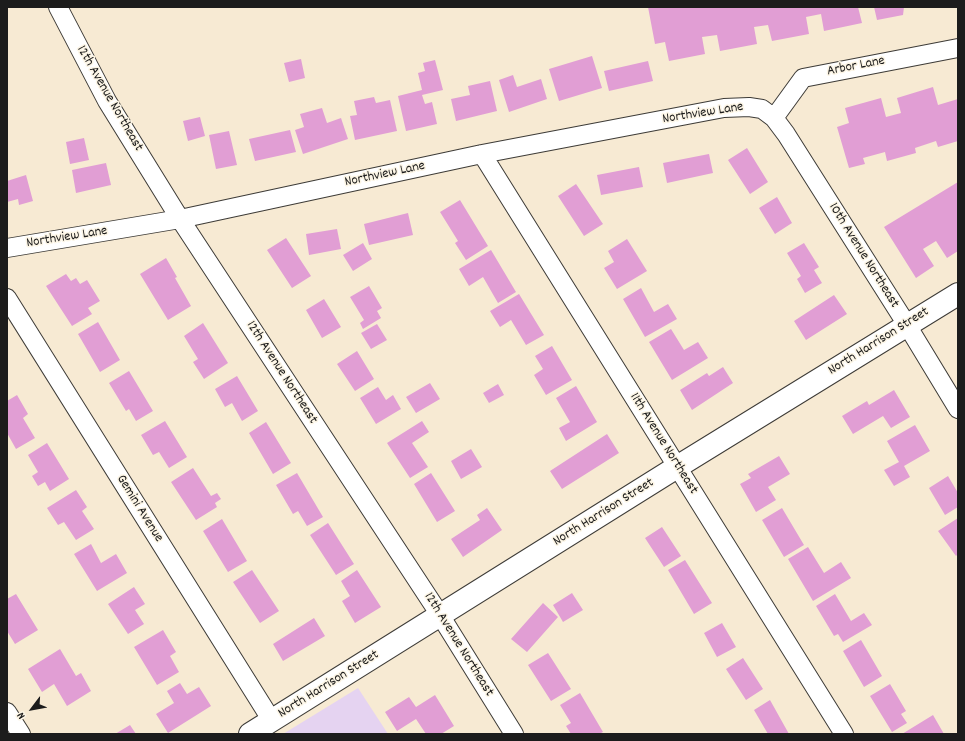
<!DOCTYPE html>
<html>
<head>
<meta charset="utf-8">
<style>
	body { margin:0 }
	#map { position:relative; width:965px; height:741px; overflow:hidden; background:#f7ead3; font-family:Dekko,sans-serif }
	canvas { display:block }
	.frame { position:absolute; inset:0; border:8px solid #1c1c1c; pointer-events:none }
	.north { position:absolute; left:12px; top:689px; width:40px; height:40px; -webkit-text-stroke:3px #fcf5e5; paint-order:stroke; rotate:238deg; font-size:11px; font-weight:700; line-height:16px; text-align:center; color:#1c1c1c }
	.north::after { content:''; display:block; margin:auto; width:14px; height:18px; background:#1c1c1c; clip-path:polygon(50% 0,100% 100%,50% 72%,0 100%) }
</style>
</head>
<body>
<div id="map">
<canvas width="965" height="741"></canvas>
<div class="frame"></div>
<div class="north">N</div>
</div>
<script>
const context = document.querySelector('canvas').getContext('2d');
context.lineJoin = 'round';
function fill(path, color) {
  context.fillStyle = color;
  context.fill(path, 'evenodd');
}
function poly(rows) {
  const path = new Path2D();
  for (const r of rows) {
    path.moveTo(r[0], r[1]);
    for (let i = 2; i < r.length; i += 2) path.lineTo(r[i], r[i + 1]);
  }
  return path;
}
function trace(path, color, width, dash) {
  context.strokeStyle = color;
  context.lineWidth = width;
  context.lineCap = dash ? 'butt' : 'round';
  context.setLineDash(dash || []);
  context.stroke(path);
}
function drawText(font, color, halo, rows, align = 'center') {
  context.font = font + ' Dekko,sans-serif';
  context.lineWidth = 3;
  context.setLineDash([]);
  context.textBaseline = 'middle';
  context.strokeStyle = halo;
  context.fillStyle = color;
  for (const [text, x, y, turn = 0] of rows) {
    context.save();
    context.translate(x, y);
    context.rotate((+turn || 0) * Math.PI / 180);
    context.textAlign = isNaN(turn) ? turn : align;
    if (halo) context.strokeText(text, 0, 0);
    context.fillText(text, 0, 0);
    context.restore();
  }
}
fill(poly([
	[358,688,388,734,283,734]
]), '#e5d3f1');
fill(poly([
	[648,7,858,7,862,23,824,31,821,14,806,17,809,34,772,41,768,25,754,27,757,44,720,51,717,35,702,37,705,54,669,61,665,42,655,44],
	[874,7,904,7,903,15,877,20],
	[592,56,602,88,559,101,549,69],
	[301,59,305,78,289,82,284,63],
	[435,60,443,90,422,95,425,104,432,102,437,124,406,131,398,96,422,90,418,73,425,71,423,63],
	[648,61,653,81,609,91,604,71],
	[513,75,517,87,541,79,547,99,509,112,499,80],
	[490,81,497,111,456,121,451,99,470,95,468,86],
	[933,87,938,105,958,99,958,141,938,147,936,141,915,148,916,153,887,161,885,152,863,158,865,164,849,168,837,127,849,123,845,108,881,98,886,117,901,113,897,98],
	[374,97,376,103,390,100,397,131,355,140,350,116,357,115,354,101],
	[322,108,327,123,341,118,348,139,303,154,295,130,304,127,300,114],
	[200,117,205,136,188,141,183,121],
	[290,130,296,152,255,161,249,139],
	[229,131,237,165,216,169,209,135],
	[84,138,89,160,70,164,66,142],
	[747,148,768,182,750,194,728,160],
	[709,154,713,173,667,183,663,163],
	[106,163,111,185,76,193,72,170],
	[639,167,643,187,601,195,597,175],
	[26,175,33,201,19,205,18,199,7,202,7,181],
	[958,182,958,251,947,258,936,241,923,249,934,266,916,278,884,227],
	[576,184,603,224,584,236,558,196],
	[777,197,792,223,775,234,759,208],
	[460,200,488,246,466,260,455,243,458,241,440,212],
	[408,213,413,235,369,245,364,224],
	[337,229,341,249,309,255,306,234],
	[286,238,311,276,292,288,267,250],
	[627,239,647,271,617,289,604,268,614,262,608,251],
	[363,243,372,259,353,271,343,255],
	[804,243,819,267,814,270,822,283,805,293,797,279,801,276,787,253],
	[491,250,516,292,498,303,483,277,469,286,459,269],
	[166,258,177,277,175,278,191,306,168,320,140,274],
	[66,274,71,281,76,278,80,284,87,280,100,301,88,308,92,314,72,326,46,286],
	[369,286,382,308,377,311,381,318,363,329,360,323,364,320,350,297],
	[641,288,654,312,668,304,677,319,645,337,623,299],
	[519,294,544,335,526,345,511,320,500,327,490,311],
	[834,295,847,314,806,340,794,321],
	[324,299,341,327,322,338,306,310],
	[98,322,120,360,100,372,78,334],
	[203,323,228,363,204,379,193,362,198,359,184,336],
	[377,324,387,340,371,349,361,333],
	[671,329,684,350,698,342,708,358,672,380,649,342],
	[552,346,572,380,546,395,534,375,543,369,535,356],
	[357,351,374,379,355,391,337,364],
	[723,367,733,383,692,410,680,390,707,373,709,376],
	[129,371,153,411,136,421,129,409,126,411,109,383],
	[237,376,258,411,242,421,232,403,225,407,215,389],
	[430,383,440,399,416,413,406,397],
	[498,384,504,395,489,403,483,393],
	[576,386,597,422,566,441,559,428,570,422,556,398],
	[378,387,386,400,393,395,401,409,376,424,360,398],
	[894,390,910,417,891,428,883,416,853,434,842,416,867,401,869,405],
	[17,395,28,414,23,418,35,438,16,449,7,433,7,401],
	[165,421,187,457,169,468,159,452,153,455,141,435],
	[422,421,429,432,412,443,428,467,410,478,387,443],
	[266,422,291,463,273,474,249,433],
	[915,425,930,451,904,466,910,477,894,486,884,470,899,462,887,441],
	[607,434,619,453,562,489,550,471],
	[47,443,69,479,50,491,45,482,38,486,32,476,38,472,28,455],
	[471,449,482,467,461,479,451,461],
	[779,456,790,474,768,487,776,500,756,512,740,484,751,478,748,474],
	[193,468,211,496,217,493,221,499,215,503,217,507,196,520,171,482],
	[297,473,323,517,307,526,298,511,293,514,276,485],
	[431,473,455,511,437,522,414,484],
	[948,476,958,493,958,507,945,515,929,488],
	[76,490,87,507,82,511,94,529,76,540,64,522,58,525,47,508],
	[487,508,502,530,463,557,451,539,480,520,477,515],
	[782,508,804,545,784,557,762,520],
	[958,518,958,554,956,556,938,531],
	[222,519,247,561,228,572,203,531],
	[328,523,354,564,336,575,310,535],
	[662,527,681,556,664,567,645,538],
	[91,544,101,563,116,554,127,573,97,591,74,554],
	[808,547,824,573,841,562,851,578,813,601,788,559],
	[685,560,712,603,694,614,668,570],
	[252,570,279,611,260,623,233,582],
	[357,570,381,607,355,623,342,601,350,596,341,581],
	[134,587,145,604,135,610,144,624,128,634,108,604],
	[572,593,583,610,563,622,553,605],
	[16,594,38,630,15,644,7,631,7,599],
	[835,594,851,621,864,613,872,625,843,642,838,634,834,636,816,606],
	[543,603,558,617,527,652,511,639],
	[314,618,325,636,283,661,273,644],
	[722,623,736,647,717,657,704,633],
	[163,630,176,652,170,656,179,672,157,685,134,647],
	[861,640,882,676,864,687,843,651],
	[60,649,76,676,81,673,91,691,67,706,54,684,42,692,28,669],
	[548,653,571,689,551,701,528,665],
	[743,658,763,689,746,700,726,669],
	[180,683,187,694,199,687,211,706,168,733,156,714,174,703,167,691],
	[890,684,906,711,901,714,907,723,892,732,870,696],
	[580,693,603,732,599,734,571,734,566,726,571,723,560,705],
	[435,695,454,726,441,734,426,734,416,719,397,731,385,712,409,697,416,707],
	[770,700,789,734,768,734,754,710],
	[933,715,944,734,902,734],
	[130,725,136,734,115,734]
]), '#e19ed4');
const minor = poly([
	[58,7,107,101,180,219,440,615,514,734],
	[774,118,803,78,958,48],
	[482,154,844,734],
	[7,248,180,219,482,154,724,108,749,107,762,109,774,118,786,134,907,325,958,409],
	[7,298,272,721],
	[7,712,21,734]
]);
const tertiary = poly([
	[250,734,677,467,958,294]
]);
trace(minor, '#3d3b37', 20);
trace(tertiary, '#3d3b37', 24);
trace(minor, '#fff', 18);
trace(tertiary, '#fff', 22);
drawText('14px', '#1c1c1c', '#fcf5e5', [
	["Arbor Lane",856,67,-11],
	["12th Avenue Northeast",109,99,60],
	["Northview Lane",703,114,-9],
	["Northview Lane",385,175,-12],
	["Northview Lane",67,238,-9],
	["10th Avenue Northeast",863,256,58],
	["North Harrison Street",879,342,-32],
	["12th Avenue Northeast",281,373,57],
	["11th Avenue Northeast",663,444,58],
	["Gemini Avenue",139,509,58],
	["North Harrison Street",604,513,-32],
	["12th Avenue Northeast",458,645,58],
	["North Harrison Street",329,685,-32]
]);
</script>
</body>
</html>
